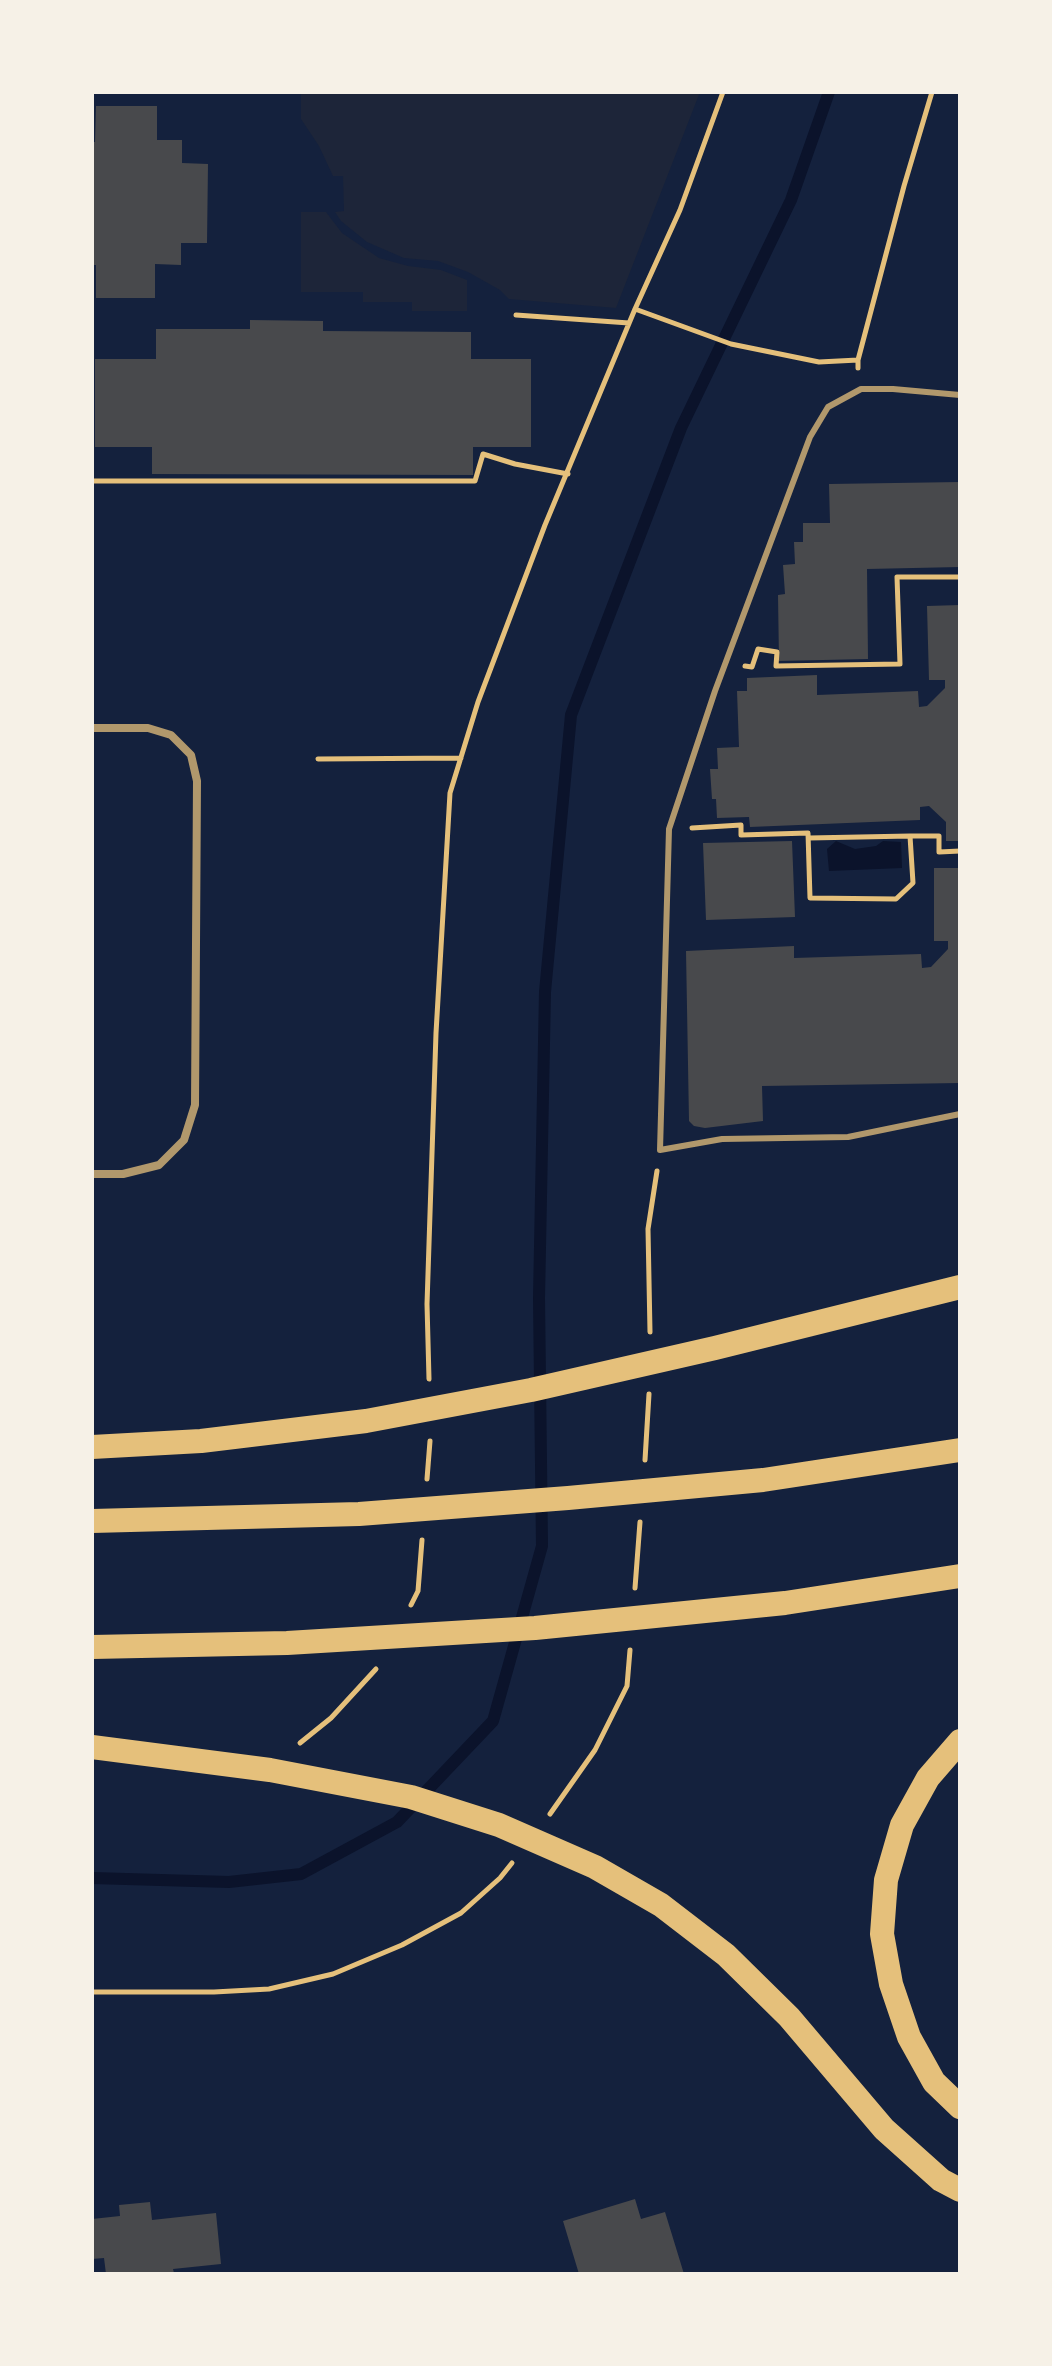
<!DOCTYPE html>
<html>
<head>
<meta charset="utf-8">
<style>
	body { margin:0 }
	#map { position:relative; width:1052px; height:2366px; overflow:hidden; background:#14213d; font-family:"Sofia Sans Condensed",sans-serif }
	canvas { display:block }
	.frame { position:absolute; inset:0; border:94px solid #f6f1e7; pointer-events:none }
</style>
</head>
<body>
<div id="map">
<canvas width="1052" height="2366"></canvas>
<div class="frame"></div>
</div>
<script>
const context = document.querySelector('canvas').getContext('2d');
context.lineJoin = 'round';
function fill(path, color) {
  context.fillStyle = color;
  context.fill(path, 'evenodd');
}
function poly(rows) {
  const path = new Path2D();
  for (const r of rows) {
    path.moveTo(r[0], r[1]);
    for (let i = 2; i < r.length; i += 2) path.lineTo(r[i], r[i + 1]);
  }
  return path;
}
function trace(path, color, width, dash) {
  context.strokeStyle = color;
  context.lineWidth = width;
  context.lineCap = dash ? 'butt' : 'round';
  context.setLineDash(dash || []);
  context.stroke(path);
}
fill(poly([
	[301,92,700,92,616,308,509,299,500,290,468,272,438,261,404,258,367,242,341,221,335,212,344,211,343,176,333,176,319,146,301,119],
	[301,212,326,212,342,233,379,258,408,266,441,270,467,280,467,311,412,311,412,302,363,302,363,292,301,292]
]), '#1d2539');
fill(poly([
	[836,841,855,849,876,846,883,841,901,842,902,868,829,871,827,849]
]), '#0b132b');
trace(poly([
	[92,1878,229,1882,301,1874,397,1822,493,1721,542,1546,539,1298,545,992,571,715,681,428,791,200,829,92]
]), '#0b132b', 12);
fill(poly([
	[96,106,157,106,157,140,182,140,182,163,208,164,207,243,181,243,181,265,155,264,155,298,96,298,96,265,92,265,92,142,95,142],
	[250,320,323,321,323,331,471,332,471,359,531,359,531,447,473,447,473,475,152,474,152,447,95,447,95,359,156,359,156,329,250,329],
	[960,482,960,567,867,569,868,659,779,661,778,595,785,594,783,565,795,564,794,542,803,542,803,523,830,523,829,484],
	[960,605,960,841,946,841,946,822,929,806,920,807,920,820,750,827,749,817,717,818,716,799,712,799,710,769,718,769,717,748,739,747,737,691,747,691,747,678,817,675,817,695,918,691,919,707,927,706,945,688,945,680,929,680,927,606],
	[792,841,795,917,706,920,703,843],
	[934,868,960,868,960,1083,762,1086,763,1121,705,1128,694,1126,689,1121,686,951,794,946,794,958,921,954,922,968,931,967,948,949,948,941,934,941],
	[635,2199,641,2219,665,2212,684,2274,579,2274,563,2221],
	[150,2202,152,2220,216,2213,221,2264,173,2269,174,2273,161,2274,106,2274,104,2258,92,2259,92,2219,120,2216,119,2205]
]), '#48494c');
trace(poly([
	[635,309,731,344,819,362,858,360],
	[516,315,629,323],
	[858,368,858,360,904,186,932,92],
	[92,481,475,481,483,454,515,464,568,474],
	[745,666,752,667,758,649,777,652,776,666,900,664,897,577,960,577],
	[318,759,461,758],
	[692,828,741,825,741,835,808,833,810,898,896,899,913,883,910,836,809,838],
	[910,836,939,836,939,852,960,851],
	[650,1332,648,1229,657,1171],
	[429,1379,427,1304,436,1033,450,793,478,702,545,525,635,309,680,210,723,92],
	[645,1460,649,1394],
	[427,1479,430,1441],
	[635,1588,640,1522],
	[411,1605,418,1591,422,1540],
	[300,1743,331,1718,376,1669],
	[550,1814,595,1750,627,1686,630,1650],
	[92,1992,214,1992,269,1989,333,1974,402,1945,461,1913,500,1878,512,1863]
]), '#e5c07b', 5);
trace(poly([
	[960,395,893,389,861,389,828,407,810,437,715,691,669,829,660,1150,722,1139,848,1137,960,1114]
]), '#b1986c', 6);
trace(poly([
	[92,728,148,728,171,735,191,755,197,781,195,1105,184,1140,159,1165,123,1174,92,1174]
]), '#b1986c', 8);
trace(poly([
	[92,1447,201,1441,366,1421,531,1390,715,1348,960,1287],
	[92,1521,359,1514,568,1498,763,1480,960,1450],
	[92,1647,287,1643,535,1628,785,1603,960,1576],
	[960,1741,928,1778,902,1825,886,1880,882,1934,891,1984,909,2037,934,2082,960,2107],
	[92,1747,270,1770,411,1797,499,1825,595,1867,661,1905,726,1955,789,2017,884,2129,941,2180,960,2190]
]), '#e5c07b', 24);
</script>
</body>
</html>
